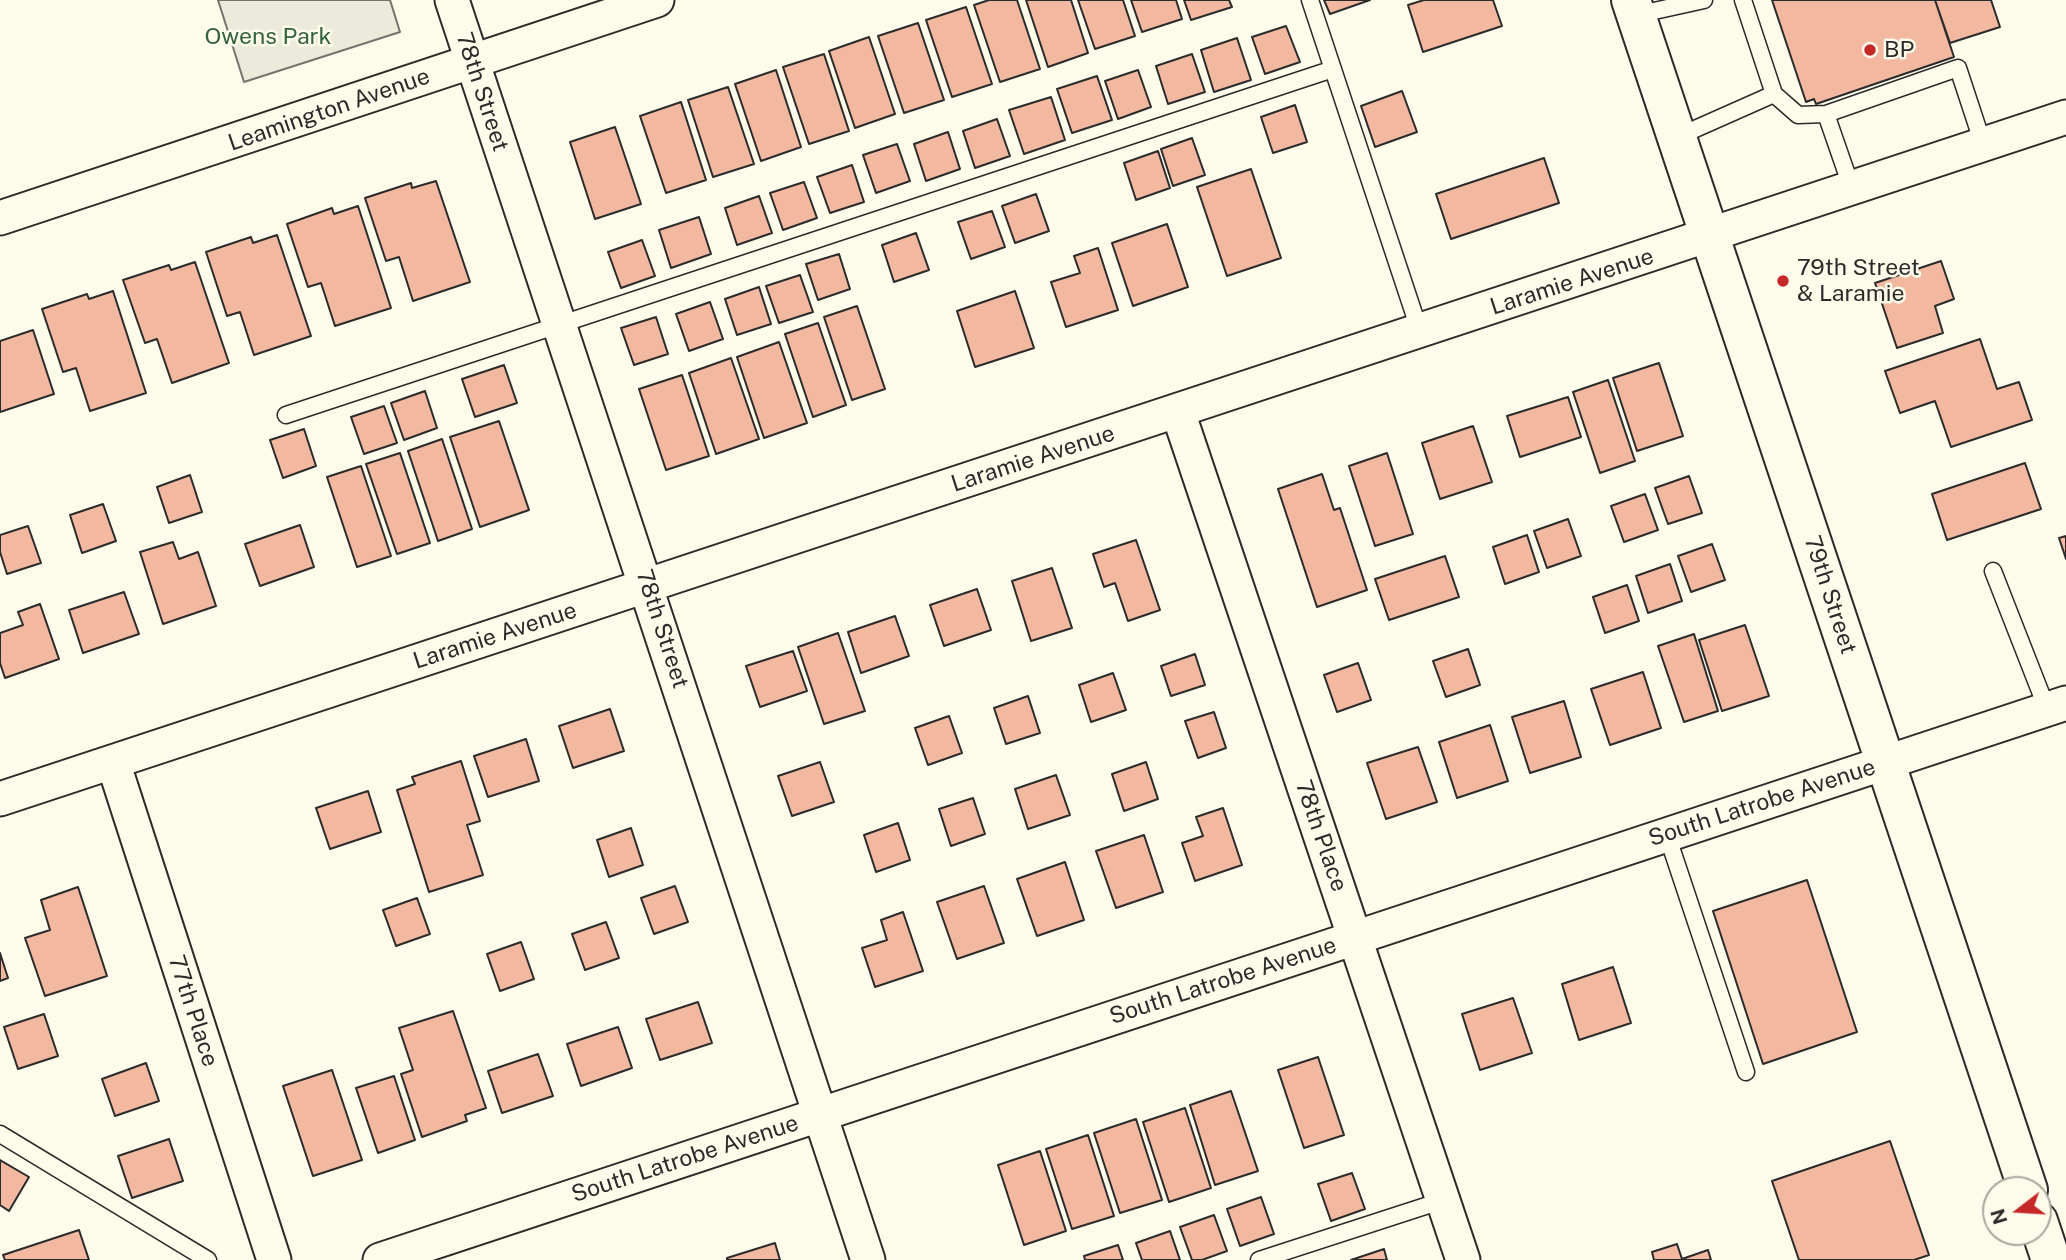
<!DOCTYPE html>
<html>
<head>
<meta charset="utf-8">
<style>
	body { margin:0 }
	#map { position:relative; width:2066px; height:1260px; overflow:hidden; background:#fdfbea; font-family:"Public Sans",sans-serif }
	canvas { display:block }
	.north { position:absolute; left:1982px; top:1176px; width:70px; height:70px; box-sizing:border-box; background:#fdfbea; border:2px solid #a9a89e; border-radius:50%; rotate:253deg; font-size:19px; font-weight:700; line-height:28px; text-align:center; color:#2b2b2b }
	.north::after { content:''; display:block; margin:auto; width:24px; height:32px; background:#c62828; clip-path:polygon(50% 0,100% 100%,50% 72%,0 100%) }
</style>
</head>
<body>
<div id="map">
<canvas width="2066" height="1260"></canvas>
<div class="north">N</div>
</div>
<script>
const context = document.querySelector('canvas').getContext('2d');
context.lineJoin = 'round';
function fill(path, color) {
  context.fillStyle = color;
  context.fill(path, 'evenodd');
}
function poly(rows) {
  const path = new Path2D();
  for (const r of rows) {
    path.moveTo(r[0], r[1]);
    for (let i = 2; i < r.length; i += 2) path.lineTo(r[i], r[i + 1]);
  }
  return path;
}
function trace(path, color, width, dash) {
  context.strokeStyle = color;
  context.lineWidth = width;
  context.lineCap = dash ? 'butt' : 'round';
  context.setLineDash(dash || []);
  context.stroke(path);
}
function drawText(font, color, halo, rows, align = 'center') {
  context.font = font + ' "Public Sans",sans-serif';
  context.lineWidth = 5;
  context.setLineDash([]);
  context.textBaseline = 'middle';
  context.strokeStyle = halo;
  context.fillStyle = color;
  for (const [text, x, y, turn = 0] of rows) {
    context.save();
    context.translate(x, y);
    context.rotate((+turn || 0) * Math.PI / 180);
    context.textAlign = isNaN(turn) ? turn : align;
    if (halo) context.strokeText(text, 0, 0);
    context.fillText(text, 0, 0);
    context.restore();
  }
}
const green = poly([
	[218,0,390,0,400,32,244,82,218,0]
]);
fill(green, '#ecebdb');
trace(green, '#74746e', 2);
const building = poly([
	[989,0,1017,0,1040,69,1000,82,974,5,989,0],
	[1026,0,1071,0,1088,53,1048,67,1026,0],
	[1078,0,1123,0,1135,36,1095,49,1078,0],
	[1131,0,1176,0,1182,19,1142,32,1131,0],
	[1184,0,1229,0,1232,7,1191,20,1184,0],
	[1324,0,1370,0,1330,14,1324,0],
	[1424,0,1493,0,1502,26,1423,52,1408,5,1424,0],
	[1772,0,1935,0,1954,57,1816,104,1814,99,1806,102,1772,0],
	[1935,0,1991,0,2000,27,1950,43,1935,0],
	[966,7,992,84,952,97,926,20,966,7],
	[918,23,944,100,904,113,878,36,918,23],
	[1286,26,1300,62,1265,74,1252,37,1286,26],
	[869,37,895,114,855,128,829,51,869,37],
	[1237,38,1251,80,1214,92,1201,50,1237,38],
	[824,54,849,131,809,144,783,67,824,54],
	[1192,54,1205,92,1168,104,1156,66,1192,54],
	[776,70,801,147,761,161,735,84,776,70],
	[1138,70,1151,107,1118,119,1105,81,1138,70],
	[1097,76,1112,120,1072,133,1057,89,1097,76],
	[728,87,754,164,713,177,688,100,728,87],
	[1402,91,1417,132,1375,147,1361,106,1402,91],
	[1051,97,1065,140,1024,154,1009,110,1051,97],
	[681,102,706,180,666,193,640,116,681,102],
	[1295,105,1307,142,1273,153,1261,117,1295,105],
	[997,119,1010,156,975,168,963,131,997,119],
	[615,127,641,204,595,219,570,142,615,127],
	[948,132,960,169,926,181,914,144,948,132],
	[1192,138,1205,175,1173,186,1161,149,1192,138],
	[897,144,910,181,876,193,863,155,897,144],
	[1158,151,1170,188,1136,200,1124,163,1158,151],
	[1544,158,1559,203,1451,239,1436,194,1544,158],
	[852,165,864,202,830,213,817,177,852,165],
	[1251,169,1281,258,1227,276,1197,187,1251,169],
	[436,181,470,282,413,301,399,257,386,261,365,198,411,183,412,188,436,181],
	[804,182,817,218,783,230,770,193,804,182],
	[1036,194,1049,231,1015,243,1002,206,1036,194],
	[759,196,772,233,737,245,725,208,759,196],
	[358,206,391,308,335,326,321,283,308,287,287,224,332,208,334,214,358,206],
	[992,211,1005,247,971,259,958,222,992,211],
	[699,217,711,254,671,268,659,230,699,217],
	[1167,224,1188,287,1133,306,1112,243,1167,224],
	[916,233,929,270,894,282,882,245,916,233],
	[277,235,311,336,254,355,240,312,227,316,206,252,251,237,253,243,277,235],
	[642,240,655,276,621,288,608,252,642,240],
	[1098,248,1118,310,1066,327,1051,282,1080,273,1074,256,1098,248],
	[839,254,850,289,818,300,806,264,839,254],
	[1941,261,1954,299,1935,306,1943,333,1897,348,1875,283,1941,261],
	[195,262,229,363,172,383,157,339,145,343,123,280,169,265,171,270,195,262],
	[800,275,813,312,779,323,766,286,800,275],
	[759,287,771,324,737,335,725,299,759,287],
	[113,291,146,393,90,411,76,368,63,372,42,309,87,294,89,299,113,291],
	[1015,291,1034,348,975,367,957,311,1015,291],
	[710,302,723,339,689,351,676,314,710,302],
	[857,306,885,389,852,400,824,317,857,306],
	[656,317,668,354,634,365,621,328,656,317],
	[818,323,846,405,813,417,785,334,818,323],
	[33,330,54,394,0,412,0,341,33,330],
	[1980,339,1997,389,2019,382,2032,420,1951,447,1935,401,1900,413,1885,371,1980,339],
	[779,342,807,423,764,438,737,357,779,342],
	[731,358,759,439,716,454,689,373,731,358],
	[1659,363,1683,436,1637,451,1613,378,1659,363],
	[504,365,517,403,475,417,462,379,504,365],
	[682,375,709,456,666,470,639,389,682,375],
	[1608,380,1635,461,1600,473,1573,392,1608,380],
	[425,391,437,428,404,440,391,403,425,391],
	[1568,397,1581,437,1520,457,1507,416,1568,397],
	[384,406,397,443,364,454,351,417,384,406],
	[499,421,529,510,480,527,450,437,499,421],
	[1473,426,1492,482,1440,499,1422,443,1473,426],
	[304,429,316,466,283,478,270,440,304,429],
	[442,439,472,529,438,541,408,451,442,439],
	[400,453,430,543,397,554,366,464,400,453],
	[1387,453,1413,534,1375,546,1349,466,1387,453],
	[2025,463,2041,509,1947,540,1932,494,2025,463],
	[361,466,391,556,357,567,327,477,361,466],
	[1322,474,1334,510,1340,508,1367,590,1317,607,1278,489,1322,474],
	[190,475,202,512,169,523,157,487,190,475],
	[1689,476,1702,513,1668,524,1655,488,1689,476],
	[1645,494,1658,530,1624,542,1611,506,1645,494],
	[103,504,116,541,82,553,70,515,103,504],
	[1568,519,1581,556,1547,568,1534,531,1568,519],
	[300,525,314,567,260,586,245,544,300,525],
	[28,526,41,563,7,574,0,552,0,535,28,526],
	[1527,535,1539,572,1505,584,1493,547,1527,535],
	[2066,536,2066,559,2059,538,2066,536],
	[1136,540,1160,610,1128,621,1115,583,1104,587,1093,554,1136,540],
	[173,542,179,559,198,552,216,606,163,624,140,552,173,542],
	[1712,544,1725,580,1691,592,1678,556,1712,544],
	[1445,556,1459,597,1389,620,1375,579,1445,556],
	[1670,564,1682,601,1648,613,1636,576,1670,564],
	[1052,568,1072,628,1031,641,1012,581,1052,568],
	[1627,585,1639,621,1605,633,1593,597,1627,585],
	[977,589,991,630,944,646,930,605,977,589],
	[124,592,139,634,83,653,69,610,124,592],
	[40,604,59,659,5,678,0,663,0,633,23,625,18,612,40,604],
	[895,616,909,656,861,673,848,632,895,616],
	[1745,625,1769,696,1722,711,1699,640,1745,625],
	[838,633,865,711,824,724,798,647,838,633],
	[1694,634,1718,711,1684,722,1658,646,1694,634],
	[1468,649,1480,685,1446,697,1433,661,1468,649],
	[793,651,807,691,760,707,746,666,793,651],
	[1195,654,1205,685,1171,696,1161,666,1195,654],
	[1358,663,1371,700,1337,712,1324,675,1358,663],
	[1643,672,1661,728,1610,745,1591,689,1643,672],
	[1113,673,1126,710,1091,722,1079,685,1113,673],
	[1028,696,1040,733,1006,744,994,708,1028,696],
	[1564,701,1581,757,1530,773,1512,717,1564,701],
	[610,709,624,751,573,768,559,726,610,709],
	[1214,712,1226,748,1198,758,1185,721,1214,712],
	[949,716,962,753,928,765,915,728,949,716],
	[1490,725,1508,781,1457,798,1439,742,1490,725],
	[526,739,539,781,488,797,474,756,526,739],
	[1418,747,1437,802,1386,819,1367,763,1418,747],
	[461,761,480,821,467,825,483,875,429,892,397,790,415,784,412,777,461,761],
	[820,762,834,802,792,816,778,776,820,762],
	[1146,762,1158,799,1124,811,1112,774,1146,762],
	[1056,775,1070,815,1028,829,1015,789,1056,775],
	[368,791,381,832,330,849,316,808,368,791],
	[973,798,985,834,951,846,939,809,973,798],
	[1223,808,1242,865,1195,881,1182,843,1203,836,1196,817,1223,808],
	[898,823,910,860,876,872,864,835,898,823],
	[631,828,643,865,609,877,597,840,631,828],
	[1144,835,1163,892,1116,908,1096,851,1144,835],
	[1065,862,1084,920,1037,936,1017,879,1065,862],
	[1807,880,1857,1032,1763,1064,1713,911,1807,880],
	[675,886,688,922,654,934,641,898,675,886],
	[984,886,1004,943,957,959,937,902,984,886],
	[78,887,107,976,45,996,25,938,50,930,41,900,78,887],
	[417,898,430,934,396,946,383,910,417,898],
	[903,912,923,971,875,987,862,948,887,940,881,920,903,912],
	[606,922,619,958,585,970,572,934,606,922],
	[521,942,534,979,500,991,487,954,521,942],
	[0,953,8,978,0,981,0,953],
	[1613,967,1631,1023,1579,1040,1562,984,1613,967],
	[1513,998,1532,1053,1480,1070,1462,1014,1513,998],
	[698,1002,712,1043,660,1060,646,1019,698,1002],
	[453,1011,486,1108,465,1115,467,1121,422,1137,401,1074,413,1070,399,1028,453,1011],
	[44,1014,58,1056,18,1069,4,1027,44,1014],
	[618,1027,632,1068,581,1086,567,1044,618,1027],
	[538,1054,553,1096,502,1113,488,1071,538,1054],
	[1318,1057,1344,1135,1304,1148,1278,1070,1318,1057],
	[146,1063,159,1101,115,1116,102,1079,146,1063],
	[332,1070,362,1160,313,1176,283,1086,332,1070],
	[394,1076,415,1140,378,1153,356,1088,394,1076],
	[1231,1091,1258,1171,1215,1185,1190,1105,1231,1091],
	[1185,1108,1211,1188,1169,1202,1143,1122,1185,1108],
	[1136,1119,1162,1200,1120,1213,1094,1133,1136,1119],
	[1088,1135,1114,1216,1072,1229,1046,1149,1088,1135],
	[169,1139,183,1181,132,1198,118,1156,169,1139],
	[1890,1141,1929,1255,1914,1260,1799,1260,1772,1181,1890,1141],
	[1040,1151,1066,1231,1024,1245,998,1165,1040,1151],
	[0,1160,29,1177,9,1211,0,1205,0,1160],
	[1352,1173,1365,1209,1331,1221,1318,1184,1352,1173],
	[1261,1197,1274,1234,1240,1246,1227,1209,1261,1197],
	[1214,1215,1227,1251,1202,1260,1192,1260,1180,1227,1214,1215],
	[79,1230,89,1260,5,1260,3,1255,79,1230],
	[1170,1231,1180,1260,1142,1260,1136,1243,1170,1231],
	[775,1243,780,1260,727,1260,727,1258,775,1243],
	[1677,1244,1682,1259,1708,1250,1711,1260,1654,1260,1652,1252,1677,1244],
	[1118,1245,1123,1260,1085,1260,1084,1256,1118,1245],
	[1384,1249,1387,1260,1351,1260,1384,1249]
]);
fill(building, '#f2b8a0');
trace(building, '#2b2b2b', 2);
const lane = poly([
	[1310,0,1420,332],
	[1743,0,1774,94,1798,115,1826,114],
	[1636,15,1704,0],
	[1677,137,1774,94],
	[1852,189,1826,114,1958,68,1983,144],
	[286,415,1333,69],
	[1993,571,2047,709],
	[1667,835,1746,1072],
	[0,1134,208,1260],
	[1259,1260,1444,1200]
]);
const street = poly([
	[452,0,868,1260],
	[0,218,657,0],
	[1178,412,1463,1260],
	[113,762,274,1260],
	[0,799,2066,117],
	[380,1260,2066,703]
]);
const secondary = poly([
	[1631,0,2028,1190],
	[2038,1221,2051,1260]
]);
trace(lane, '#2b2b2b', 19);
trace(street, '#2b2b2b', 37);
trace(secondary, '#2b2b2b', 42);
trace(lane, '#fdfbea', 16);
trace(street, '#fdfbea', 33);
trace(secondary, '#fdfbea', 38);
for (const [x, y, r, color] of [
	[1870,50,7,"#c62828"],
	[1783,281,7,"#c62828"]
]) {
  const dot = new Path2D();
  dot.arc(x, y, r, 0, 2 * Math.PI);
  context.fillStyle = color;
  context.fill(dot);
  trace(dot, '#fdfbea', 2.5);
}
drawText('23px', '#34623c', '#fdfbea', [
	["Owens Park",268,37]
]);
drawText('23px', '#2b2b2b', '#fdfbea', [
	["BP",1884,50],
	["79th Street",1797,268],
	["& Laramie",1797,294]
], 'left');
drawText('23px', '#2b2b2b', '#fdfbea', [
	["78th Street",482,92,72],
	["Leamington Avenue",329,110,-19],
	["Laramie Avenue",1572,282,-18],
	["Laramie Avenue",1033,459,-18],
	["79th Street",1830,595,72],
	["78th Street",662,629,72],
	["Laramie Avenue",495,636,-18],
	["South Latrobe Avenue",1762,803,-18],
	["78th Place",1321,836,71],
	["South Latrobe Avenue",1223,981,-18],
	["77th Place",193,1011,72],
	["South Latrobe Avenue",685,1159,-18]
]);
</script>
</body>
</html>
